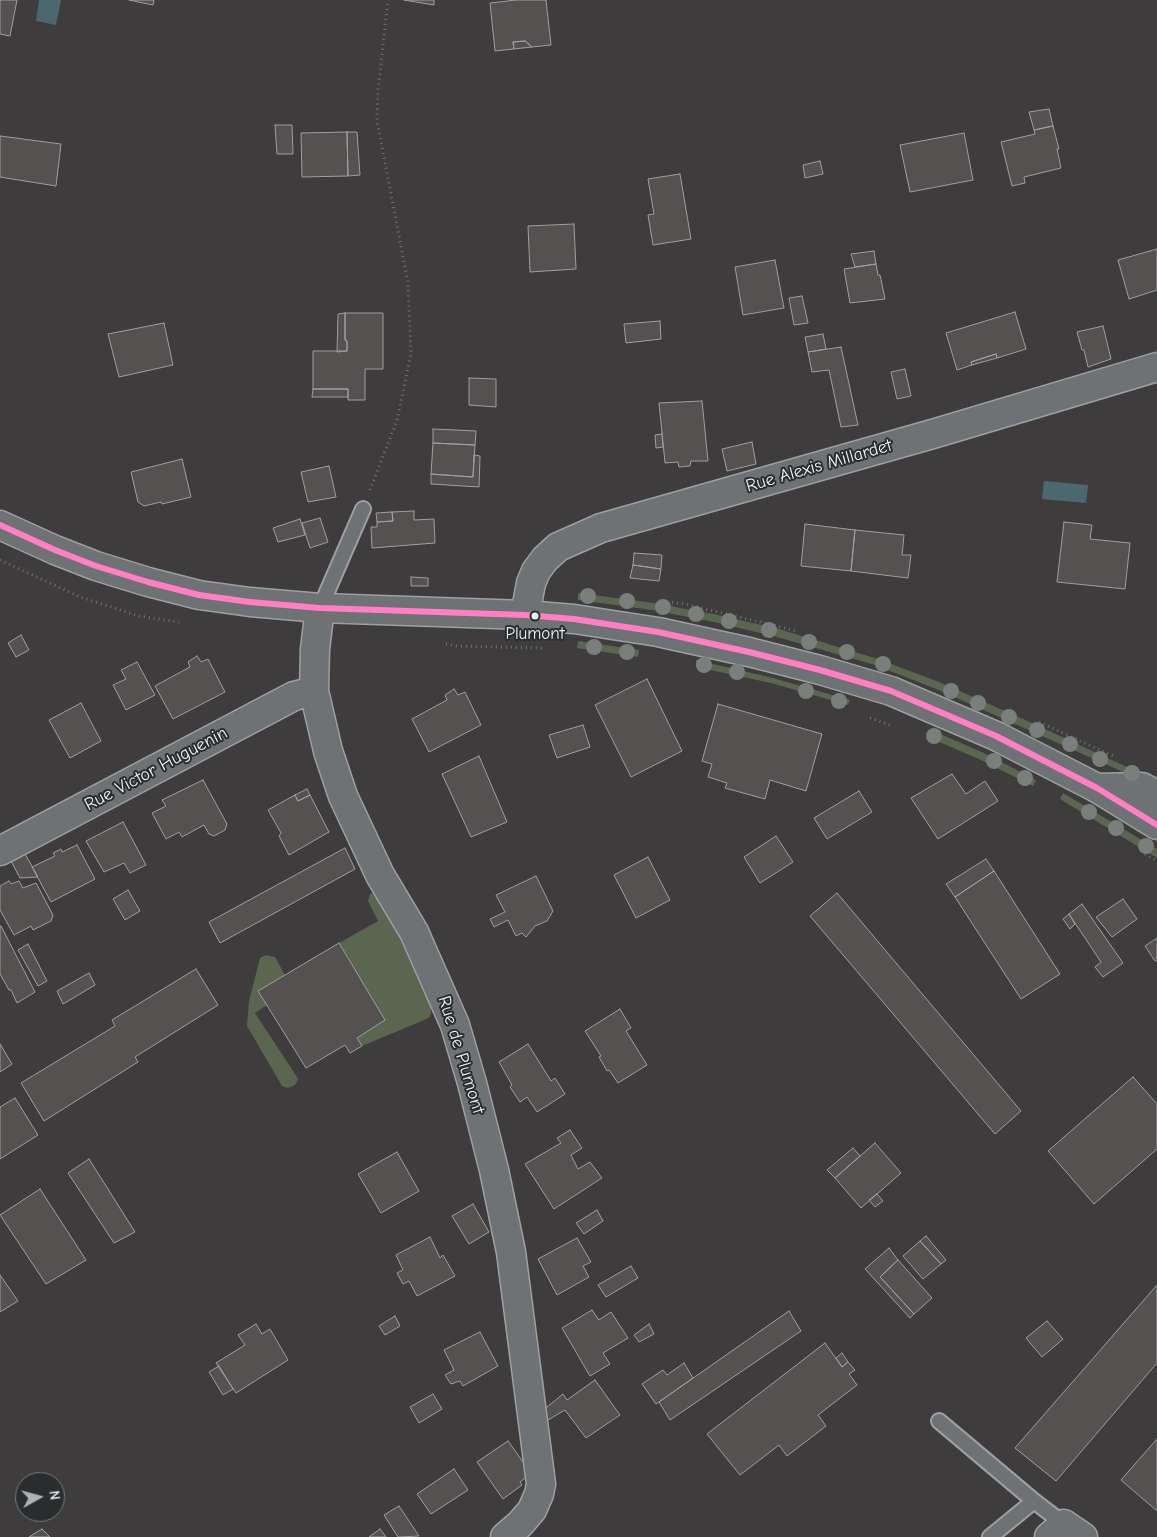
<!DOCTYPE html>
<html>
<head>
<meta charset="utf-8">
<style>
	body { margin:0 }
	#map { position:relative; width:1157px; height:1537px; overflow:hidden; background:#3e3c3c; font-family:"Comic Neue",sans-serif }
	canvas { display:block }
	.north { position:absolute; left:15px; top:1472px; width:50px; height:50px; box-sizing:border-box; background:#2a2d2e; border:1px solid #767b7f; border-radius:50%; rotate:83deg; font-size:14px; font-weight:700; line-height:20px; text-align:center; color:#e8f1f8 }
	.north::after { content:''; display:block; margin:auto; width:18px; height:22px; background:#acb2b6; clip-path:polygon(50% 0,100% 100%,50% 72%,0 100%) }
</style>
</head>
<body>
<div id="map">
<canvas width="1157" height="1537"></canvas>
<div class="north">N</div>
</div>
<script>
const context = document.querySelector('canvas').getContext('2d');
context.lineJoin = 'round';
function fill(path, color) {
  context.fillStyle = color;
  context.fill(path, 'evenodd');
}
function poly(rows) {
  const path = new Path2D();
  for (const r of rows) {
    path.moveTo(r[0], r[1]);
    for (let i = 2; i < r.length; i += 2) path.lineTo(r[i], r[i + 1]);
  }
  return path;
}
function trace(path, color, width, dash) {
  context.strokeStyle = color;
  context.lineWidth = width;
  context.lineCap = dash ? 'butt' : 'round';
  context.setLineDash(dash || []);
  context.stroke(path);
}
function drawText(font, color, halo, rows, align = 'center') {
  context.font = font + ' "Comic Neue",sans-serif';
  context.lineWidth = 4;
  context.setLineDash([]);
  context.textBaseline = 'middle';
  context.strokeStyle = halo;
  context.fillStyle = color;
  for (const [text, x, y, turn = 0] of rows) {
    context.save();
    context.translate(x, y);
    context.rotate((+turn || 0) * Math.PI / 180);
    context.textAlign = isNaN(turn) ? turn : align;
    if (halo) context.strokeText(text, 0, 0);
    context.fillText(text, 0, 0);
    context.restore();
  }
}
fill(poly([
	[578,593,654,603,718,615,779,629,878,659,939,682,1032,723,1157,781,1157,787,936,689,875,665,777,637,714,622,652,610,578,600],
	[578,641,639,650,638,657,577,648],
	[696,660,773,678,850,700,848,705,771,683,696,667],
	[931,730,984,753,1036,780,1033,786,981,760,928,737],
	[1063,793,1157,849,1157,858,1060,799],
	[376,891,412,949,431,1005,431,1013,430,1017,422,1021,362,1046,357,1038,385,1020,339,943,378,921,368,901,370,894],
	[266,955,275,957,285,975,259,991,267,1005,255,1013,297,1077,298,1079,295,1085,288,1088,282,1086,247,1026,249,1001,260,958]
]), '#5a6650');
fill(poly([
	[39,0,61,0,56,25,36,21],
	[1044,481,1088,485,1086,503,1042,499]
]), '#4d676e');
const building = poly([
	[0,0,17,0,10,36,0,34,0,0],
	[129,0,154,0,153,5,129,0],
	[404,0,434,0,434,5,404,0],
	[516,0,546,0,551,45,532,47,525,41,513,42,514,49,495,51,490,3,516,0],
	[525,41,532,47,514,49,513,42,525,41],
	[1049,109,1053,126,1034,130,1029,112,1049,109],
	[275,125,292,125,293,154,277,154,275,125],
	[1053,126,1059,149,1057,149,1061,168,1024,177,1025,183,1012,186,1001,142,1035,134,1034,130,1053,126],
	[347,132,348,176,302,177,301,133,347,132],
	[347,132,357,132,360,175,348,176,347,132],
	[964,133,973,180,910,192,900,145,964,133],
	[0,136,61,144,56,186,0,177,0,136],
	[820,161,823,174,805,178,803,165,820,161],
	[680,174,691,239,653,245,648,215,654,214,648,179,680,174],
	[574,224,576,269,530,272,528,226,574,224],
	[1157,249,1157,290,1129,299,1118,260,1157,249],
	[874,251,876,264,855,267,851,254,874,251],
	[775,260,784,308,743,315,735,267,775,260],
	[876,264,878,275,880,275,885,299,850,303,844,269,876,264],
	[802,296,808,323,794,325,789,298,802,296],
	[1015,312,1026,349,997,358,996,354,971,362,972,365,957,370,946,333,1015,312],
	[345,313,345,340,347,341,347,351,337,352,338,314,345,313],
	[345,313,383,313,383,369,365,369,365,400,348,400,348,389,313,389,313,351,347,351,347,341,345,340,345,313],
	[660,321,661,339,626,343,624,324,660,321],
	[164,323,173,365,119,377,108,334,164,323],
	[1103,326,1111,359,1088,367,1084,350,1082,350,1077,332,1103,326],
	[823,334,826,349,808,352,805,337,823,334],
	[841,347,858,425,841,427,829,370,812,372,808,352,841,347],
	[996,354,997,358,972,365,971,362,996,354],
	[905,369,911,396,897,399,891,372,905,369],
	[469,378,496,379,496,407,469,405,469,378],
	[313,389,348,389,348,397,312,397,313,389],
	[702,401,708,461,691,461,690,466,679,467,678,462,665,463,659,403,702,401],
	[433,429,476,431,475,445,433,443,433,429],
	[662,434,663,447,656,448,655,435,662,434],
	[752,442,756,464,727,471,722,449,752,442],
	[433,443,475,445,473,477,431,474,433,443],
	[474,455,480,456,479,487,431,484,431,474,473,477,474,455],
	[182,459,191,497,162,504,161,502,144,506,138,502,131,472,182,459],
	[329,466,336,497,308,502,301,472,329,466],
	[414,511,414,520,434,519,435,543,372,548,371,527,377,527,377,522,393,521,392,512,414,511],
	[392,512,393,521,377,522,376,513,392,512],
	[320,518,328,542,310,548,302,523,320,518],
	[300,519,305,535,278,542,273,528,300,519],
	[1064,522,1092,525,1090,539,1130,543,1125,589,1057,582,1064,522],
	[805,524,855,530,851,571,801,566,805,524],
	[855,530,904,535,902,555,911,555,908,578,851,571,855,530],
	[634,553,662,555,661,569,633,565,634,553],
	[633,565,661,569,659,581,630,578,633,565],
	[411,577,428,578,428,586,411,586,411,577],
	[21,635,29,650,16,657,8,643,21,635],
	[197,656,201,662,208,659,225,692,173,719,155,686,190,667,188,662,197,656],
	[137,662,155,695,126,710,113,685,126,679,121,670,137,662],
	[647,679,682,751,631,777,595,705,647,679],
	[454,689,458,695,465,692,481,725,429,752,412,719,447,700,445,695,454,689],
	[81,703,101,741,70,758,49,720,81,703],
	[718,704,822,734,806,791,770,780,765,799,725,788,727,783,708,777,712,764,702,761,718,704],
	[583,725,590,747,557,758,549,735,583,725],
	[479,756,507,822,471,837,442,774,479,756],
	[952,774,966,794,985,781,998,801,938,839,911,798,952,774],
	[203,780,227,824,225,830,214,836,209,834,204,825,182,837,179,832,166,839,152,813,166,806,162,800,203,780],
	[307,789,310,795,298,801,295,795,307,789],
	[859,791,872,812,827,839,814,818,859,791],
	[295,795,298,801,310,795,329,832,289,855,279,836,281,833,268,810,295,795],
	[123,822,146,865,130,873,124,863,104,872,86,841,123,822],
	[776,836,793,862,760,883,744,857,776,836],
	[77,845,95,879,51,902,32,867,55,856,53,853,61,849,62,852,77,845],
	[345,848,355,869,220,943,209,922,345,848],
	[24,852,38,877,20,878,10,859,24,852],
	[648,857,670,900,636,918,614,875,648,857],
	[986,859,994,871,955,897,946,884,986,859],
	[994,871,1060,974,1021,999,955,897,994,871],
	[536,876,553,911,547,921,535,926,526,937,522,933,516,936,508,920,494,927,490,919,505,912,496,895,536,876],
	[9,881,11,884,19,881,23,888,36,883,53,915,51,921,33,930,31,926,14,935,0,910,0,886,9,881],
	[128,890,140,911,125,920,113,899,128,890],
	[837,893,1021,1111,995,1134,810,916,837,893],
	[1123,899,1137,919,1112,937,1096,917,1123,899],
	[1082,904,1123,963,1103,977,1095,967,1101,962,1069,914,1082,904],
	[1069,914,1075,924,1070,929,1063,919,1069,914],
	[0,926,1,926,35,992,17,1003,11,990,9,990,0,974,0,926],
	[1157,938,1157,960,1155,961,1145,946,1157,938],
	[339,943,385,1020,357,1038,362,1046,350,1053,345,1045,306,1068,258,991,339,943],
	[28,944,47,981,38,986,18,950,28,944],
	[196,969,218,1005,135,1057,138,1062,44,1121,21,1083,115,1026,112,1020,196,969],
	[89,973,95,985,63,1004,57,991,89,973],
	[620,1009,631,1028,626,1031,647,1065,618,1083,609,1070,607,1071,599,1057,601,1056,585,1031,620,1009],
	[0,1044,12,1064,0,1072,0,1044],
	[528,1044,551,1081,555,1078,565,1094,537,1112,527,1097,520,1102,510,1087,512,1085,499,1062,528,1044],
	[1133,1077,1157,1104,1157,1149,1094,1204,1048,1151,1133,1077],
	[15,1098,38,1135,0,1159,0,1107,15,1098],
	[570,1130,582,1148,571,1155,578,1169,590,1162,602,1178,554,1209,525,1164,561,1143,557,1138,570,1130],
	[875,1143,901,1173,861,1208,835,1178,875,1143],
	[853,1148,860,1156,835,1178,827,1170,853,1148],
	[397,1152,419,1191,381,1213,358,1174,397,1152],
	[89,1159,135,1232,114,1243,68,1173,89,1159],
	[40,1189,86,1260,46,1284,0,1215,40,1189],
	[877,1194,883,1201,875,1207,869,1200,877,1194],
	[473,1204,489,1232,469,1244,452,1216,473,1204],
	[597,1210,603,1221,584,1234,576,1223,597,1210],
	[926,1236,946,1260,941,1264,920,1241,926,1236],
	[430,1237,440,1258,443,1255,455,1276,417,1296,409,1281,403,1284,397,1273,403,1270,396,1255,430,1237],
	[577,1238,591,1262,583,1266,589,1277,557,1295,538,1259,577,1238],
	[920,1241,941,1264,923,1279,903,1256,920,1241],
	[889,1248,898,1260,880,1277,914,1314,910,1318,865,1269,889,1248],
	[898,1260,932,1298,914,1314,880,1277,898,1260],
	[631,1266,638,1278,606,1297,598,1285,631,1266],
	[0,1275,18,1301,0,1312,0,1275],
	[1157,1285,1157,1363,1056,1481,1015,1448,1157,1285],
	[592,1310,599,1320,611,1312,628,1338,603,1353,610,1364,590,1376,562,1328,592,1310],
	[789,1311,801,1331,670,1420,659,1402,789,1311],
	[395,1316,400,1326,385,1335,379,1326,395,1316],
	[1047,1321,1063,1339,1042,1357,1026,1338,1047,1321],
	[256,1324,262,1334,270,1329,288,1360,236,1393,216,1363,245,1345,238,1335,256,1324],
	[649,1324,654,1334,639,1342,634,1335,649,1324],
	[480,1332,498,1366,463,1386,460,1381,451,1384,445,1375,454,1370,444,1350,480,1332],
	[825,1343,842,1367,848,1362,855,1370,849,1374,857,1385,818,1415,826,1426,787,1456,779,1445,740,1475,707,1434,825,1343],
	[842,1353,848,1362,842,1367,836,1358,842,1353],
	[684,1363,693,1378,656,1404,642,1384,663,1370,667,1375,684,1363],
	[219,1366,233,1389,223,1395,209,1372,219,1366],
	[595,1380,620,1415,586,1438,565,1410,543,1423,541,1412,563,1394,567,1400,595,1380],
	[433,1394,442,1409,419,1423,410,1407,433,1394],
	[1157,1439,1157,1511,1121,1480,1157,1439],
	[508,1441,531,1473,520,1482,522,1485,503,1499,477,1462,508,1441],
	[454,1469,468,1490,431,1514,417,1494,454,1469],
	[399,1506,419,1536,398,1537,384,1515,399,1506],
	[42,1529,50,1537,29,1537,42,1529],
	[380,1529,386,1537,369,1537,380,1529]
]);
fill(building, '#555150');
trace(building, '#9e9fa1', 1);
const lane = poly([
	[320,608,363,509],
	[939,1421,1034,1501,1064,1524],
	[990,1537,1034,1501]
]);
const street = poly([
	[320,608,315,649,314,691,328,751,343,796,380,875,414,932,455,1025,472,1083,494,1170,511,1252,541,1484,539,1494,532,1510,520,1524,505,1537],
	[525,615,531,583,536,571,545,559,558,547,601,528,936,433,1157,367],
	[1097,788,1142,787,1157,795],
	[0,851,294,696,314,691],
	[1049,1537,1064,1524,1083,1537]
]);
const secondary = poly([
	[0,525,55,550,96,566,148,582,199,595,250,602,320,608,525,615,574,619,658,632,749,652,820,670,891,691,996,736,1097,788,1157,825]
]);
trace(lane, '#9e9fa1', 18);
trace(street, '#9e9fa1', 31);
trace(secondary, '#9e9fa1', 31);
trace(poly([
	[370,490,397,420,411,354,408,283,377,121,378,90,388,0],
	[0,560,80,597,139,616,179,622],
	[667,602,685,604,797,631],
	[446,644,457,646,542,648],
	[870,718,892,726],
	[1039,722,1115,757],
	[1145,854,1157,861]
]), '#707272', 3, [1, 4]);
trace(lane, '#6f7275', 14);
trace(street, '#6f7275', 28);
trace(secondary, '#6f7275', 28);
trace(poly([
	[0,525,55,550,96,566,148,582,199,595,250,602,320,608,525,615,574,619,658,632,749,652,820,670,891,691,996,736,1097,788,1157,825]
]), '#ff80c2', 6);
context.fillStyle = '#797f7b';
for (const [x, y] of [
	[588,596],
	[627,601],
	[663,607],
	[696,614],
	[729,621],
	[769,630],
	[809,642],
	[594,647],
	[627,652],
	[847,652],
	[883,664],
	[704,665],
	[737,672],
	[806,691],
	[951,691],
	[839,701],
	[978,703],
	[1009,717],
	[1037,730],
	[934,736],
	[1070,744],
	[1100,759],
	[994,761],
	[1132,773],
	[1025,778],
	[1089,812],
	[1116,828],
	[1146,846]
]) {
  context.beginPath();
  context.arc(x, y, 8, 0, 2 * Math.PI);
  context.fill();
}
for (const [x, y, r, color] of [
	[535,616,4.5,"#e8f1f8"]
]) {
  const dot = new Path2D();
  dot.arc(x, y, r, 0, 2 * Math.PI);
  context.fillStyle = color;
  context.fill(dot);
  trace(dot, '#2a2d2e', 2);
}
drawText('17px', '#e8f1f8', '#2a2d2e', [
	["Plumont",535,634]
]);
drawText('18px', '#e8f1f8', '#2a2d2e', [
	["Rue Alexis Millardet",819,466,-16],
	["Rue Victor Huguenin",156,769,-28],
	["Rue de Plumont",461,1055,73]
]);
</script>
</body>
</html>
